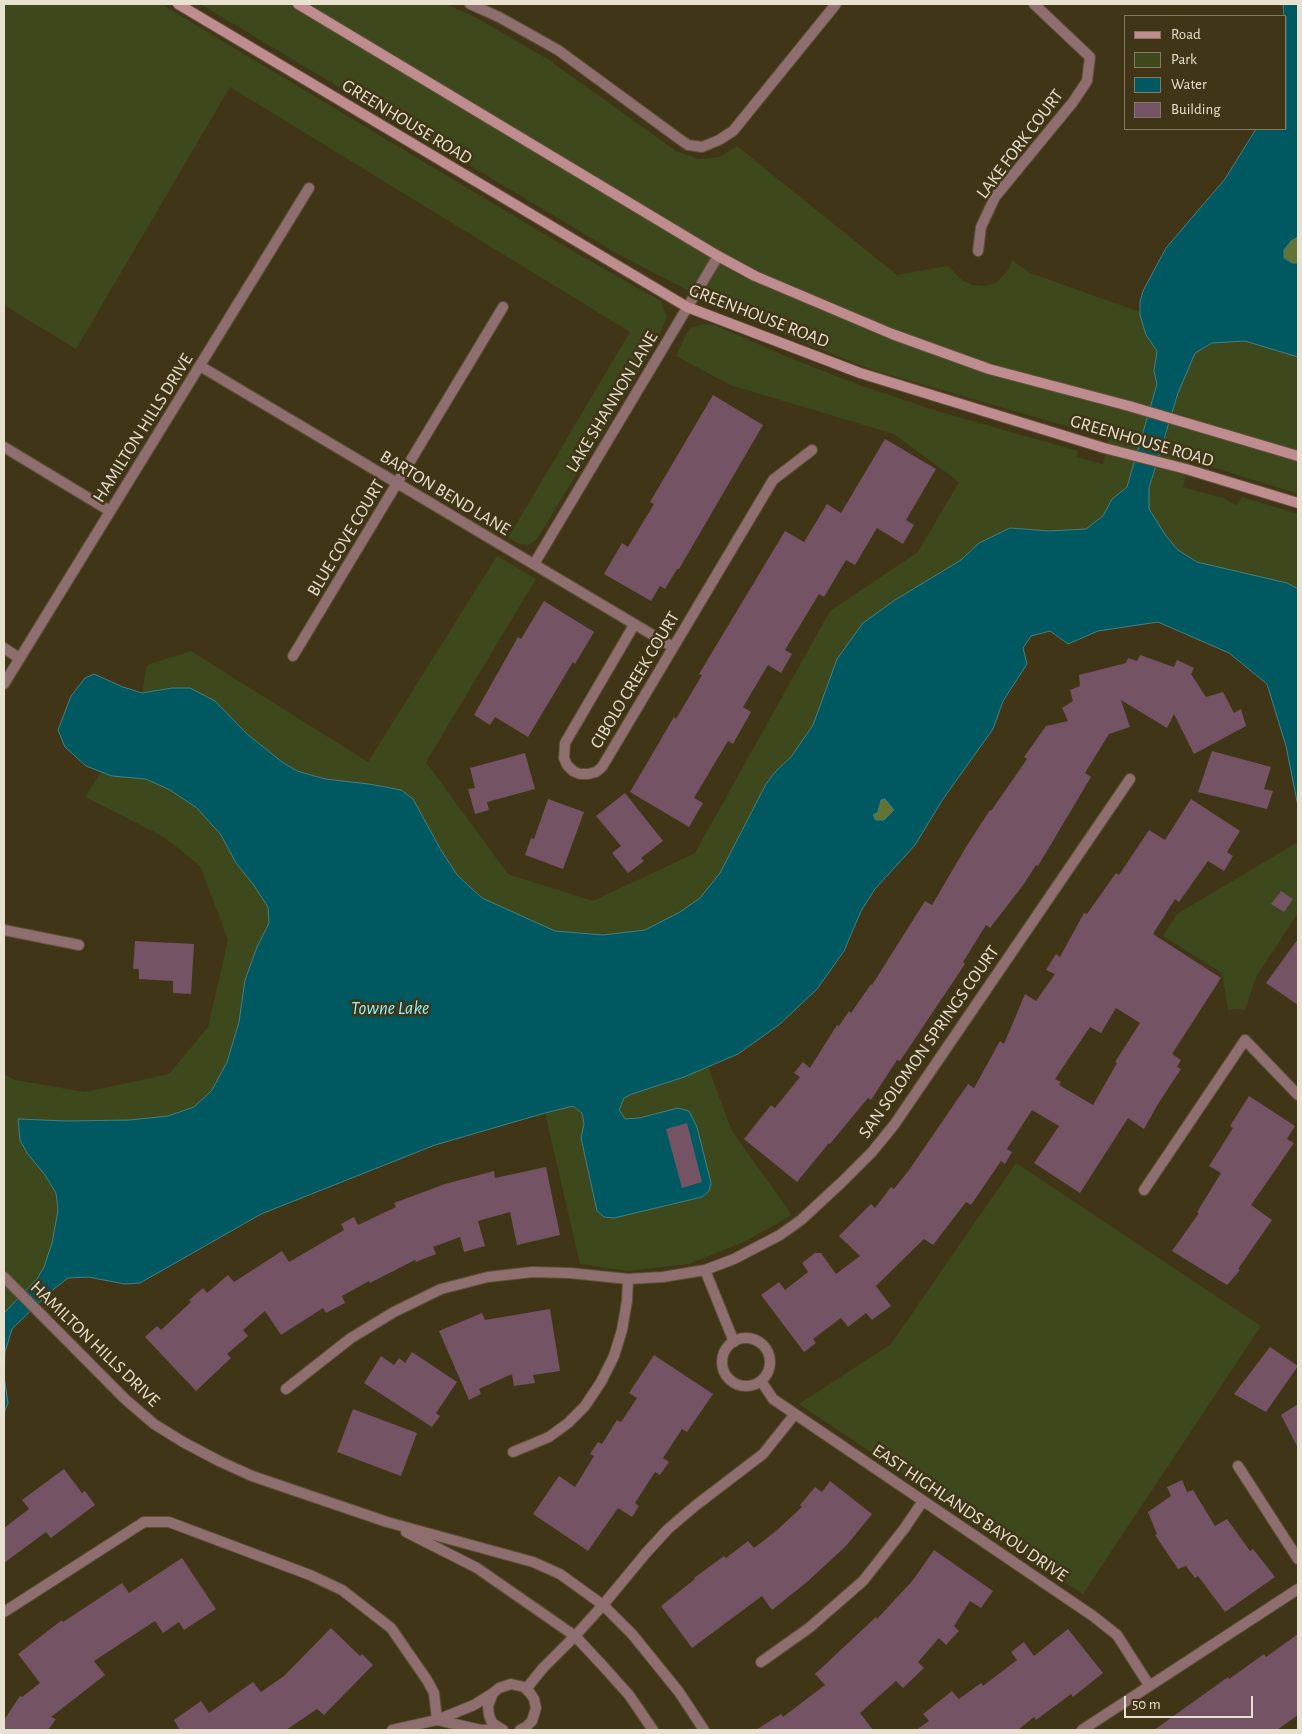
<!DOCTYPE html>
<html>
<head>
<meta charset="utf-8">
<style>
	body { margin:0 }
	#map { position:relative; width:1302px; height:1734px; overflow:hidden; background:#413517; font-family:"Alegreya Sans",sans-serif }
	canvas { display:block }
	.frame { position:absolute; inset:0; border:5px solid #e8e1d0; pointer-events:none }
	.legend { position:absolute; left:1124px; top:15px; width:162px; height:115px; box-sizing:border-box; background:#413517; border:1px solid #847a61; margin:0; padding:6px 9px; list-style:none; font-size:15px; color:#e8e1d0 }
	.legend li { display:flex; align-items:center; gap:10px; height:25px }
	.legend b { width:25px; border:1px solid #847a61 }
	.scale { position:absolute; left:1124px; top:1696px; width:129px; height:22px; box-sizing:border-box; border:2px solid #e8e1d0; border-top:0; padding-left:6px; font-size:15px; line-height:18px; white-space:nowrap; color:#e8e1d0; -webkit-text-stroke:4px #413517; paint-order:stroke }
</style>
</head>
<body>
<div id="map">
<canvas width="1302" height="1734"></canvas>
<div class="frame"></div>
<ul class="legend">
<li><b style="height:6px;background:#bf8c8f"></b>Road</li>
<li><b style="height:14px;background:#3d481c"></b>Park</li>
<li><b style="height:14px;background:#005861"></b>Water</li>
<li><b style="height:14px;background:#735364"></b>Building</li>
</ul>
<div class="scale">50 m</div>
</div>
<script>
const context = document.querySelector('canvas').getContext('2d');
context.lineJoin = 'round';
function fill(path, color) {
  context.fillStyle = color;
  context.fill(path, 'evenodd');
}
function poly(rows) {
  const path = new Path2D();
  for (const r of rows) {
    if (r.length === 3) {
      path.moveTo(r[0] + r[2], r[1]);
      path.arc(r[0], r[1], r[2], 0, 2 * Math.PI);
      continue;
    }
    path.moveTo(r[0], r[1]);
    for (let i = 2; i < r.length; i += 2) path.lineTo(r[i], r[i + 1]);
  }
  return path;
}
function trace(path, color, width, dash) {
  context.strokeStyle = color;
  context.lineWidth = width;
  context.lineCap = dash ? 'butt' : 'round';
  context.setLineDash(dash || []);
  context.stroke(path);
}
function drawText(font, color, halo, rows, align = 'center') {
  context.font = font + ' "Alegreya Sans",sans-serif';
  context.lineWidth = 5;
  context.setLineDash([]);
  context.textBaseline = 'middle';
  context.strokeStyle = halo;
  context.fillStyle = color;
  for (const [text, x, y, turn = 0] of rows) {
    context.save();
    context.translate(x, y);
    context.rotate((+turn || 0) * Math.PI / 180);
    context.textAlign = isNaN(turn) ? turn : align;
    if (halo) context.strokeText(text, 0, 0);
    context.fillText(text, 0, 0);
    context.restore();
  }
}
fill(poly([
	[4,4,161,4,571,250,661,301,667,317,662,329,640,370,537,539,529,545,520,544,508,538,630,332,230,87,76,349,4,305],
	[200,4,446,4,477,18,549,60,676,151,699,159,720,157,737,146,897,275,948,266,962,280,973,285,986,286,997,282,1009,269,1012,260,1030,273,1140,312,1146,335,1157,351,1154,371,1157,384,1128,487,1112,499,1103,516,1086,529,1049,531,1010,528,979,543,961,560,895,600,863,623,823,702,813,725,791,757,776,771,748,817,720,873,700,898,680,912,645,930,603,935,555,931,482,898,458,876,401,790,369,784,325,779,297,771,282,762,247,734,215,701,190,688,171,688,142,693,147,665,191,651,368,762,497,556,536,579,426,762,508,874,593,901,695,853,830,611,918,552,959,482,894,434,730,385,676,356,686,334,691,328,704,324,715,325,790,358,862,386,937,411,1078,451,1076,457,1103,464,1110,436,1095,431,1093,434,873,370,814,347,716,305,618,254],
	[1245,341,1298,357,1298,494,1190,460,1183,487,1223,498,1236,505,1242,497,1298,514,1298,589,1287,583,1197,562,1178,550,1166,536,1149,509,1149,488,1178,393,1195,353,1212,343],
	[101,772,112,776,146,779,170,790,197,808,221,835,236,863,253,884,268,907,269,923,257,947,245,980,239,1022,227,1062,212,1090,194,1107,168,1116,130,1120,66,1121,18,1119,20,1140,27,1153,45,1175,56,1194,58,1210,52,1243,44,1267,37,1279,4,1313,4,1074,15,1080,85,1092,169,1074,208,1027,228,940,200,866,164,837,85,797],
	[1298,842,1298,913,1256,977,1245,1010,1236,1009,1228,1010,1222,973,1163,936,1177,914],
	[708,1067,732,1131,792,1215,744,1242,689,1264,629,1271,580,1264,545,1113,573,1106,582,1113,584,1124,581,1139,597,1211,604,1217,614,1218,702,1197,709,1191,711,1183,697,1127,689,1111,678,1108,639,1118,625,1119,619,1110,624,1098,632,1094,684,1077],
	[1016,1163,1261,1326,1083,1594,799,1404,891,1344]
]), '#3d481c');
fill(poly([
	[1298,237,1298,263,1292,263,1284,257,1284,250,1291,241],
	[885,798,894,810,884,820,876,820,873,815,878,812,881,800]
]), '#637333');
const water = poly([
	[1283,4,1298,4,1298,237,1291,241,1284,250,1284,258,1292,263,1298,263,1298,357,1245,341,1212,343,1195,353,1178,393,1149,488,1149,509,1166,536,1178,550,1197,562,1287,583,1298,589,1298,806,1286,746,1267,684,1229,653,1158,622,1098,631,1068,644,1050,631,1031,636,1023,648,1027,664,1003,701,993,729,943,799,915,845,875,889,861,911,844,951,817,989,780,1024,738,1054,684,1077,632,1094,624,1098,619,1110,625,1119,639,1118,678,1108,689,1111,697,1127,711,1183,709,1191,702,1197,614,1218,604,1217,597,1211,581,1138,584,1124,582,1113,573,1106,545,1113,435,1145,261,1214,140,1283,125,1284,88,1277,68,1278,50,1292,12,1329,5,1352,4,1376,8,1403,4,1413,4,1313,37,1279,44,1267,52,1243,58,1210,56,1193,45,1175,27,1153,20,1140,18,1119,66,1121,130,1120,168,1116,194,1107,212,1090,227,1062,239,1022,245,980,257,947,269,923,268,907,253,884,236,863,221,835,197,808,170,790,146,779,112,776,86,766,65,747,58,730,71,696,85,678,94,674,123,687,142,693,172,688,190,688,215,701,247,734,282,762,297,771,325,779,369,784,401,790,413,799,442,852,458,876,482,898,555,931,603,935,645,930,680,912,700,898,720,873,766,784,776,771,791,757,813,725,837,659,863,623,895,600,961,560,979,543,1010,528,1049,531,1086,529,1103,516,1112,499,1127,487,1157,384,1154,371,1157,351,1146,335,1140,315,1140,302,1143,291,1166,248,1225,179,1256,129,1286,129,1286,16,1284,16,1283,4],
	[885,799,894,810,884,820,876,820,873,815,878,812,881,800,885,799]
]);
fill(water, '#005861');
trace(water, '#468182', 1);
fill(poly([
	[713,395,763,425,679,569,677,569,665,589,660,586,651,601,604,574,622,543,628,547,654,504,650,502],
	[885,439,936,469,906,520,914,525,903,544,877,528,855,565,846,560,824,597,819,594,785,650,792,654,781,673,768,665,743,707,751,712,733,744,728,741,694,798,703,803,689,827,630,792,674,717,676,719,702,675,699,674,785,531,804,542,827,504,841,513],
	[544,601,594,632,575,664,573,662,528,737,495,717,490,725,474,715,518,637,521,639],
	[1140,655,1174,667,1177,660,1194,668,1191,674,1206,697,1223,692,1234,713,1241,709,1246,726,1194,754,1174,714,1167,728,1121,700,1130,727,1109,734,1085,773,1091,777,1038,866,1036,865,1024,884,990,928,986,925,963,962,965,964,957,976,900,1061,897,1060,871,1100,868,1098,839,1133,830,1144,829,1143,797,1182,744,1139,771,1105,775,1108,800,1077,794,1073,803,1062,810,1068,837,1025,839,1026,849,1011,851,1013,871,984,872,985,925,901,932,905,966,847,990,810,991,811,1027,759,1024,757,1046,726,1068,721,1062,708,1073,701,1070,690,1080,686,1079,675,1126,663,1128,658,1137,661],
	[1212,751,1271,767,1264,789,1273,791,1267,809,1198,792],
	[525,753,535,789,487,802,489,810,475,814,468,789,475,788,470,768],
	[625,793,663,841,641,858,644,861,628,873,612,853,621,846,596,816],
	[548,799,584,812,563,869,525,855,531,838,534,839],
	[1191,799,1240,831,1227,852,1233,856,1224,871,1208,861,1179,902,1175,899,1153,934,1221,978,1172,1054,1181,1060,1177,1067,1181,1069,1158,1104,1144,1129,1128,1118,1080,1193,1034,1163,1059,1126,1032,1110,1007,1149,1012,1152,1005,1164,1001,1161,971,1205,966,1202,933,1245,924,1239,876,1286,891,1306,872,1320,866,1313,848,1327,841,1318,813,1339,816,1343,804,1352,761,1295,779,1282,785,1290,808,1272,802,1263,815,1253,821,1253,836,1274,860,1256,839,1236,871,1204,875,1208,891,1187,894,1189,909,1170,968,1084,974,1088,1000,1041,1004,1044,1025,994,1036,1001,1055,974,1046,970,1056,954,1060,957,1084,913,1087,914,1116,873,1119,875,1149,830,1165,840],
	[1116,1008,1140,1023,1115,1062,1117,1063,1093,1105,1059,1085,1061,1082,1055,1079,1090,1027,1101,1033],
	[1281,891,1293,899,1284,912,1271,904],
	[1298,939,1298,1005,1266,983],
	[135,941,194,944,191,994,173,993,173,981,139,979,139,969,133,969],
	[1249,1096,1295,1126,1287,1139,1294,1143,1251,1205,1272,1220,1238,1269,1240,1270,1227,1285,1172,1251,1199,1213,1197,1212,1221,1173,1209,1166,1233,1128,1230,1126],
	[687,1123,702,1182,682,1188,666,1129],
	[546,1167,560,1235,517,1245,510,1212,478,1221,485,1246,464,1252,460,1237,433,1247,436,1254,416,1262,415,1260,370,1283,369,1281,342,1296,345,1303,326,1313,323,1308,281,1335,265,1311,243,1330,248,1336,227,1354,231,1358,196,1391,145,1337,157,1326,161,1330,191,1302,189,1300,203,1288,207,1293,228,1275,234,1282,282,1251,289,1262,344,1230,341,1224,354,1217,358,1225,396,1207,394,1203,445,1184,494,1171,495,1178],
	[550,1309,560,1371,533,1375,535,1383,514,1386,512,1374,479,1389,481,1394,469,1400,439,1331,482,1313,485,1320],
	[1270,1347,1298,1366,1266,1412,1234,1394],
	[412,1352,457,1382,436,1413,440,1416,432,1427,364,1383,381,1356,394,1365,399,1358,405,1363],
	[654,1355,713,1394,687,1432,682,1429,663,1458,669,1462,660,1475,655,1472,635,1503,639,1506,632,1517,618,1508,588,1551,533,1514,559,1476,575,1487,594,1456,590,1454,598,1442,602,1444,617,1420,621,1422,637,1398,629,1393],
	[1298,1404,1298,1448,1281,1415],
	[353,1409,417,1433,401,1476,337,1452],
	[64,1469,82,1493,85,1491,95,1505,51,1538,46,1532,4,1563,4,1528,29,1509,22,1500],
	[1182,1480,1187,1492,1193,1490,1215,1526,1227,1519,1250,1551,1253,1549,1275,1577,1225,1612,1198,1576,1195,1578,1186,1566,1178,1569,1155,1535,1157,1534,1148,1512,1171,1496,1167,1487],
	[830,1481,872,1514,846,1546,807,1582,772,1610,762,1596,692,1648,661,1606,695,1579,694,1578,724,1556,726,1558,748,1541,754,1548,776,1531,802,1507,800,1505,815,1487,822,1492],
	[934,1550,993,1591,981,1608,970,1601,954,1626,959,1631,946,1645,939,1638,918,1662,924,1668,903,1688,896,1681,860,1713,873,1730,756,1730,781,1714,783,1717,825,1685,815,1674,876,1617,877,1619,913,1580],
	[182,1558,216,1609,184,1630,179,1622,163,1633,155,1621,94,1661,105,1675,51,1717,56,1719,48,1730,4,1730,4,1720,20,1696,22,1697,40,1683,18,1654,62,1620,63,1622,122,1583,129,1593],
	[331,1628,360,1656,362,1654,373,1665,324,1715,317,1709,286,1730,180,1730,174,1720,201,1701,209,1713,253,1682,261,1692,284,1676],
	[1068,1629,1103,1673,1073,1697,1071,1694,1036,1720,1034,1717,1018,1730,916,1730,929,1721,923,1714,952,1691,959,1699,981,1683,983,1686,1017,1660,1011,1652,1024,1642,1034,1656],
	[1298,1634,1298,1715,1277,1730,1154,1730,1228,1677,1229,1679,1264,1654,1266,1657]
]), '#735364');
const street = poly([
	[470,4,499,17,558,50,678,138,688,145,702,147,719,140,733,131,836,4],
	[978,251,981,227,995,197,1073,102,1087,81,1090,57,1034,4],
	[200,366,673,647],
	[4,447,110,511],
	[534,564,718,256],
	[634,625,565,743,564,758,567,765,573,771,580,774,588,774,596,772,602,767,773,480,812,450],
	[4,648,19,658],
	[293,656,503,307],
	[4,684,309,188],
	[4,930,79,945],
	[1144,1190,1245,1040,1298,1095],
	[705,1270,734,1342],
	[4,1277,125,1399,154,1424,183,1442,219,1461,252,1476,387,1522,533,1562,560,1574,603,1605,632,1634,679,1692,704,1730],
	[746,1362,24],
	[761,1381,773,1399,795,1414,1093,1616,1117,1635,1149,1685],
	[286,1389,351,1338,394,1312,441,1289,488,1277,532,1272,570,1273,628,1279,663,1277,705,1270,734,1259,780,1235,801,1220,842,1182,872,1152,894,1125,1130,779],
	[513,1452,549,1437,568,1423,585,1406,601,1382,614,1356,622,1330,627,1301,628,1279],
	[1238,1466,1298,1559],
	[406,1532,477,1568,575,1636,603,1666,629,1695,653,1730],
	[4,1612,144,1522,169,1522,310,1575,342,1590,391,1628,427,1680,434,1693,437,1720],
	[761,1662,809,1628,863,1581,904,1529,923,1501],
	[526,1689,543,1668,575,1636,603,1605,646,1553,668,1529,695,1506,763,1454,795,1414],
	[437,1720,481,1730,500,1729],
	[392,1730,437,1720,474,1705,493,1693],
	[503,1730,492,1723,489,1715,488,1706,493,1693,499,1688,511,1684,524,1687,530,1693,534,1699,536,1708,532,1721,526,1727,520,1730],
	[1082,1730,1298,1589]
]);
const secondary = poly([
	[178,4,687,307,860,373,1104,448,1186,469,1298,503],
	[298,4,718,256,755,276,892,334,989,369,1129,406,1298,456]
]);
trace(street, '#5c5135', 12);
trace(secondary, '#5c5135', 12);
trace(street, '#8e6e6f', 10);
trace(secondary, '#bf8c8f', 10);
drawText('18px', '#e8e1d0', '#413517', [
	["GREENHOUSE ROAD",407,122,31],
	["LAKE FORK COURT",1020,144,-53],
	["GREENHOUSE ROAD",759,316,21],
	["LAKE SHANNON LANE",612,402,-59],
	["HAMILTON HILLS DRIVE",143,428,-58],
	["GREENHOUSE ROAD",1142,441,16],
	["BARTON BEND LANE",445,493,31],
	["BLUE COVE COURT",346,538,-59],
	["CIBOLO CREEK COURT",635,680,-59],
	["SAN SOLOMON SPRINGS COURT",929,1042,-55],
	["HAMILTON HILLS DRIVE",95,1344,44],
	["EAST HIGHLANDS BAYOU DRIVE",970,1513,34]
]);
drawText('italic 19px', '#8cf2ff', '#413517', [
	["Towne Lake",390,1008]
]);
</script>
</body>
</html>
